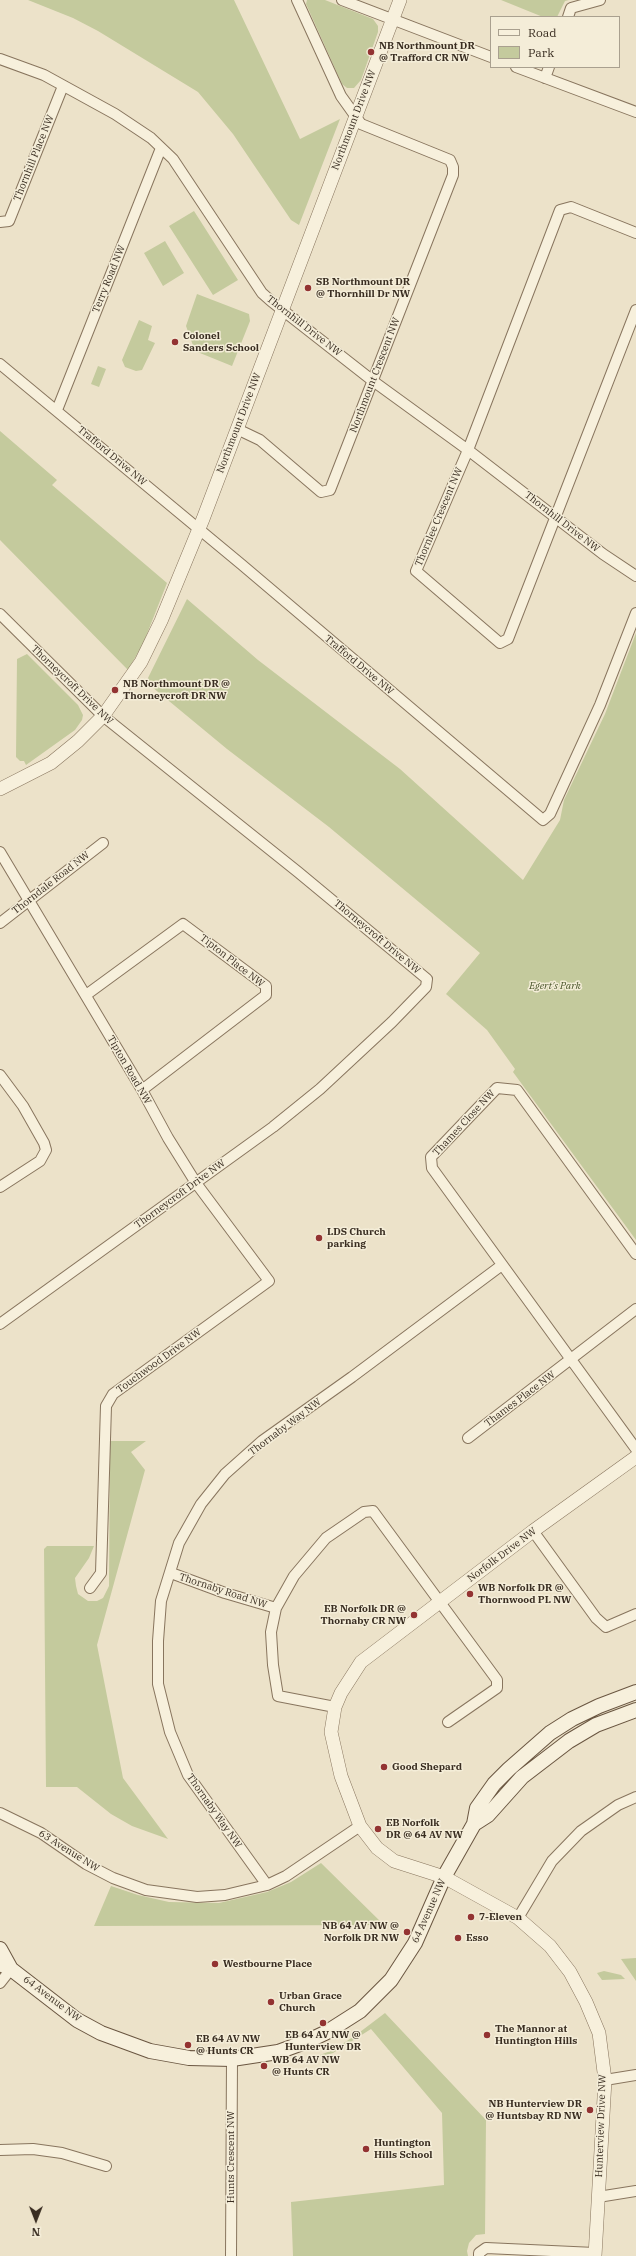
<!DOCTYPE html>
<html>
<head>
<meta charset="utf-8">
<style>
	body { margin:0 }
	#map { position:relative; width:636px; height:2256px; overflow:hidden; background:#ece2c9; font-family:"IBM Plex Serif",serif }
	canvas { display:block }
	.legend { position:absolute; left:490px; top:16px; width:130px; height:52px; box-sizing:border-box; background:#f4edd8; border:1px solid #a9a08f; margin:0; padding:5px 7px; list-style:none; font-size:12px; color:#392d21 }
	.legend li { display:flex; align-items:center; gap:8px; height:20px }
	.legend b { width:20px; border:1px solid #a9a08f }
	.north { position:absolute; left:16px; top:2200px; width:40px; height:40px; -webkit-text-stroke:3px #f4edd8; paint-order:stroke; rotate:180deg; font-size:11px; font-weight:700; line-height:16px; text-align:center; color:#392d21 }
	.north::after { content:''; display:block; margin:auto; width:14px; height:18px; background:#392d21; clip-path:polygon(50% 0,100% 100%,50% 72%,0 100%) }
</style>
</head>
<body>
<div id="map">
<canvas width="636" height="2256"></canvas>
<ul class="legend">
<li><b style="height:5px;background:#f7f0dc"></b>Road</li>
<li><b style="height:11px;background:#c4ca9d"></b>Park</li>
</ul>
<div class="north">N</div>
</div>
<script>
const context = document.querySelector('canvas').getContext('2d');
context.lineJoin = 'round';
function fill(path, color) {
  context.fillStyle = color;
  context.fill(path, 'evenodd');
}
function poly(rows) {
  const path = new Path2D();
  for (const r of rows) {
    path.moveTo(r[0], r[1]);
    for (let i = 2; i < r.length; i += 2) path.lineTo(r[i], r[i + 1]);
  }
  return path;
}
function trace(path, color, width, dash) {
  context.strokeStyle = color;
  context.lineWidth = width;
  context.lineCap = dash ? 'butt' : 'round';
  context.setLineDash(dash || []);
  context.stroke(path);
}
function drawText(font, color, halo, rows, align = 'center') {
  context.font = font + ' "IBM Plex Serif",serif';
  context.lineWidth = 3;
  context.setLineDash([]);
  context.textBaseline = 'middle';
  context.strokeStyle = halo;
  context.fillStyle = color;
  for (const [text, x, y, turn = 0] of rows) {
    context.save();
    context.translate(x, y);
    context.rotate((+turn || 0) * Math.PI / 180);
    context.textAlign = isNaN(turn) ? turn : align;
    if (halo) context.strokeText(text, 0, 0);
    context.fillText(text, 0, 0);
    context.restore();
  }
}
fill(poly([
	[28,0,234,0,300,139,340,119,299,225,291,220,233,134,198,92,98,31,73,18],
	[307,0,325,0,373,19,378,26,378,32,361,80,354,88,347,88,342,84,306,4],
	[501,0,569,0,565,1,557,17,543,17],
	[194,211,238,280,213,295,169,226],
	[165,241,184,273,163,286,144,253],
	[197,294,249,314,250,321,232,366,195,351,186,326],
	[139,320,152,326,148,340,155,343,142,370,136,371,125,367,122,360],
	[98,366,106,369,99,387,91,384],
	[0,431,57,480,52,485,167,583,143,644,128,670,0,540],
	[187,599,258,660,400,769,523,880,560,820,564,800,605,714,636,633,636,1240,513,1072,515,1069,487,1030,446,994,480,953,329,827,227,749,146,682],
	[27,654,78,705,83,715,82,720,75,730,26,765,24,761,20,761,16,757,17,659],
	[110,1441,146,1441,131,1452,145,1470,97,1645,123,1778,168,1839,132,1826,111,1814,77,1787,46,1787,44,1549,47,1546,94,1546,89,1558,75,1578,76,1586,78,1594,88,1601,97,1601,103,1598,109,1586],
	[321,1863,384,1925,94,1926,111,1886,138,1895,169,1902,219,1903,267,1892,291,1882],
	[636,1958,636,1981,621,1959],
	[604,1971,621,1975,625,1979,602,1980,597,1973],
	[385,2013,486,2120,485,2234,476,2235,469,2243,467,2251,468,2256,293,2256,291,2202,444,2185,442,2113,371,2029,333,2053,302,2062,333,2050,356,2035]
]), '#c4ca9d');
const minor = poly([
	[342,0,491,57],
	[568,17,571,8,600,0],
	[0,59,44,75,115,114,151,138,173,159,262,293,271,301,373,381,468,450,603,554,636,576],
	[516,67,636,112],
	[545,78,549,67],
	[0,222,9,221,63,86],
	[636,233,571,207,560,210,468,450,416,571,500,643,508,639,636,310],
	[0,364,241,564,543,820,550,814,600,705,636,613],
	[57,410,161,148],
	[237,429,260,440,321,492,330,490,453,175,453,167,450,160,361,124,341,96,297,0],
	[0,614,103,716,298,872,427,979,426,987,392,1022,320,1089,273,1127,0,1324],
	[0,852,142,1090,168,1138,196,1183,269,1281,113,1394,106,1406,101,1573,90,1588],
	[0,923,103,843],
	[86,995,183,924,266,986,266,995,142,1090],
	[0,1075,23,1106,44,1143,46,1150,40,1161,0,1187],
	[636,1254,517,1090,497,1088,431,1157,432,1168,636,1449],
	[468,1438,636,1309],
	[533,1531,596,1618,606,1627,636,1614],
	[171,1573,225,1593,276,1608],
	[335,1707,278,1696,273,1665,271,1632,276,1608,294,1576,326,1538,364,1512,373,1511,497,1680,497,1688,448,1722],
	[0,1813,41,1833,86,1864,113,1878,146,1890,197,1897,225,1895,267,1885,286,1876,360,1826],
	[267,1885,188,1775,170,1732,158,1684,158,1641,161,1601,179,1543,201,1504,225,1474,262,1441,352,1377,502,1265],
	[518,1918,552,1861,581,1831,618,1805,636,1797],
	[0,1983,11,1969],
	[605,2080,636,2075],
	[0,2150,33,2149,62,2153,106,2166],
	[598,2197,636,2191],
	[231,2256,232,2059],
	[479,2256,479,2253,486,2248,595,2253]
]);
const tertiary = poly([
	[0,789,51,763,78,741,103,716,141,662,161,621,203,519,400,0],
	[595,2256,605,2080,599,2033,586,2002,570,1972,550,1946,518,1918,444,1877,394,1861,377,1848,360,1826,341,1776,331,1732,335,1707,341,1693,361,1662,533,1531,636,1457]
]);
const secondary = poly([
	[474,1824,488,1815,522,1777,569,1741,596,1725,636,1710],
	[0,1949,11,1969],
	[0,1964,11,1969,77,2020,101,2033,150,2051,189,2058,232,2059,278,2052,308,2041,327,2032,360,2011,391,1980,415,1943,444,1877,474,1824,477,1808,494,1784,509,1769,550,1733,572,1719,599,1706,636,1692]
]);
trace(minor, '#88755e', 12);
trace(tertiary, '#88755e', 14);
trace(secondary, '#6a5641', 16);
trace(minor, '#f7f0dc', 10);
trace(tertiary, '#f7f0dc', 13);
trace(secondary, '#f7f0dc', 14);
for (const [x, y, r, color] of [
	[371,52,4,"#933332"],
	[308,288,4,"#933332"],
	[175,342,4,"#933332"],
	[115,690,4,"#933332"],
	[319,1238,4,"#933332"],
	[470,1594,4,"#933332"],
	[414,1615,4,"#933332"],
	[384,1767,4,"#933332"],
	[378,1829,4,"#933332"],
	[471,1917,4,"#933332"],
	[407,1932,4,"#933332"],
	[458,1938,4,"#933332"],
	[215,1964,4,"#933332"],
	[271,2002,4,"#933332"],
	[323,2023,4,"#933332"],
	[487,2035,4,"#933332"],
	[188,2045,4,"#933332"],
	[264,2066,4,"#933332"],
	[590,2110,4,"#933332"],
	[366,2149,4,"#933332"]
]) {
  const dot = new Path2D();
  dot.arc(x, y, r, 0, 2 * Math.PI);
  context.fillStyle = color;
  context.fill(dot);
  trace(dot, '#f4edd8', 1.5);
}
drawText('bold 10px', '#392d21', '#f4edd8', [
	["NB Northmount DR",379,46],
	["@ Trafford CR NW",379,58],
	["SB Northmount DR",316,282],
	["@ Thornhill Dr NW",316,294],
	["Colonel",183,336],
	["Sanders School",183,348],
	["NB Northmount DR @",123,684],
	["Thorneycroft DR NW",123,696],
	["LDS Church",327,1232],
	["parking",327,1244],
	["WB Norfolk DR @",478,1588],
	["Thornwood PL NW",478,1600],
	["EB Norfolk DR @",406,1609,"right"],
	["Thornaby CR NW",406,1621,"right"],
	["Good Shepard",392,1767],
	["EB Norfolk",386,1823],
	["DR @ 64 AV NW",386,1835],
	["7-Eleven",479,1917],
	["NB 64 AV NW @",399,1926,"right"],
	["Norfolk DR NW",399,1938,"right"],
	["Esso",466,1938],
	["Westbourne Place",223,1964],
	["Urban Grace",279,1996],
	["Church",279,2008],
	["The Mannor at",495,2029],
	["Huntington Hills",495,2041],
	["EB 64 AV NW @",323,2035,"center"],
	["Hunterview DR",323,2047,"center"],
	["EB 64 AV NW",196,2039],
	["@ Hunts CR",196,2051],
	["WB 64 AV NW",272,2060],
	["@ Hunts CR",272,2072],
	["NB Hunterview DR",582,2104,"right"],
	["@ Huntsbay RD NW",582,2116,"right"],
	["Huntington",374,2143],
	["Hills School",374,2155]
], 'left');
drawText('10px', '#392d21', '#f4edd8', [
	["Northmount Drive NW",354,120,-69],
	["Thornhill Place NW",34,158,-68],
	["Terry Road NW",109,279,-68],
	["Thornhill Drive NW",304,326,38],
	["Northmount Crescent NW",375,375,-69],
	["Northmount Drive NW",239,423,-69],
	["Trafford Drive NW",112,456,40],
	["Thornlee Crescent NW",439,517,-67],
	["Thornhill Drive NW",562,522,38],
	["Trafford Drive NW",359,665,40],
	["Thorneycroft Drive NW",72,685,44],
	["Thorndale Road NW",51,883,-38],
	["Thorneycroft Drive NW",377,937,40],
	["Tipton Place NW",232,961,38],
	["Tipton Road NW",129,1070,60],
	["Thames Close NW",464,1123,-47],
	["Thorneycroft Drive NW",180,1194,-36],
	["Touchwood Drive NW",159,1361,-36],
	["Thames Place NW",520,1399,-37],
	["Thornaby Way NW",285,1427,-37],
	["Norfolk Drive NW",502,1555,-37],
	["Thornaby Road NW",223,1591,18],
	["Thornaby Way NW",214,1811,55],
	["63 Avenue NW",69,1851,32],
	["64 Avenue NW",429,1911,-66],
	["64 Avenue NW",52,1999,37],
	["Hunterview Drive NW",601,2126,-88],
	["Hunts Crescent NW",231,2157,-90]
]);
drawText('italic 10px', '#485429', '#f4edd8', [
	["Egert's Park",555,986]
]);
</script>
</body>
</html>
